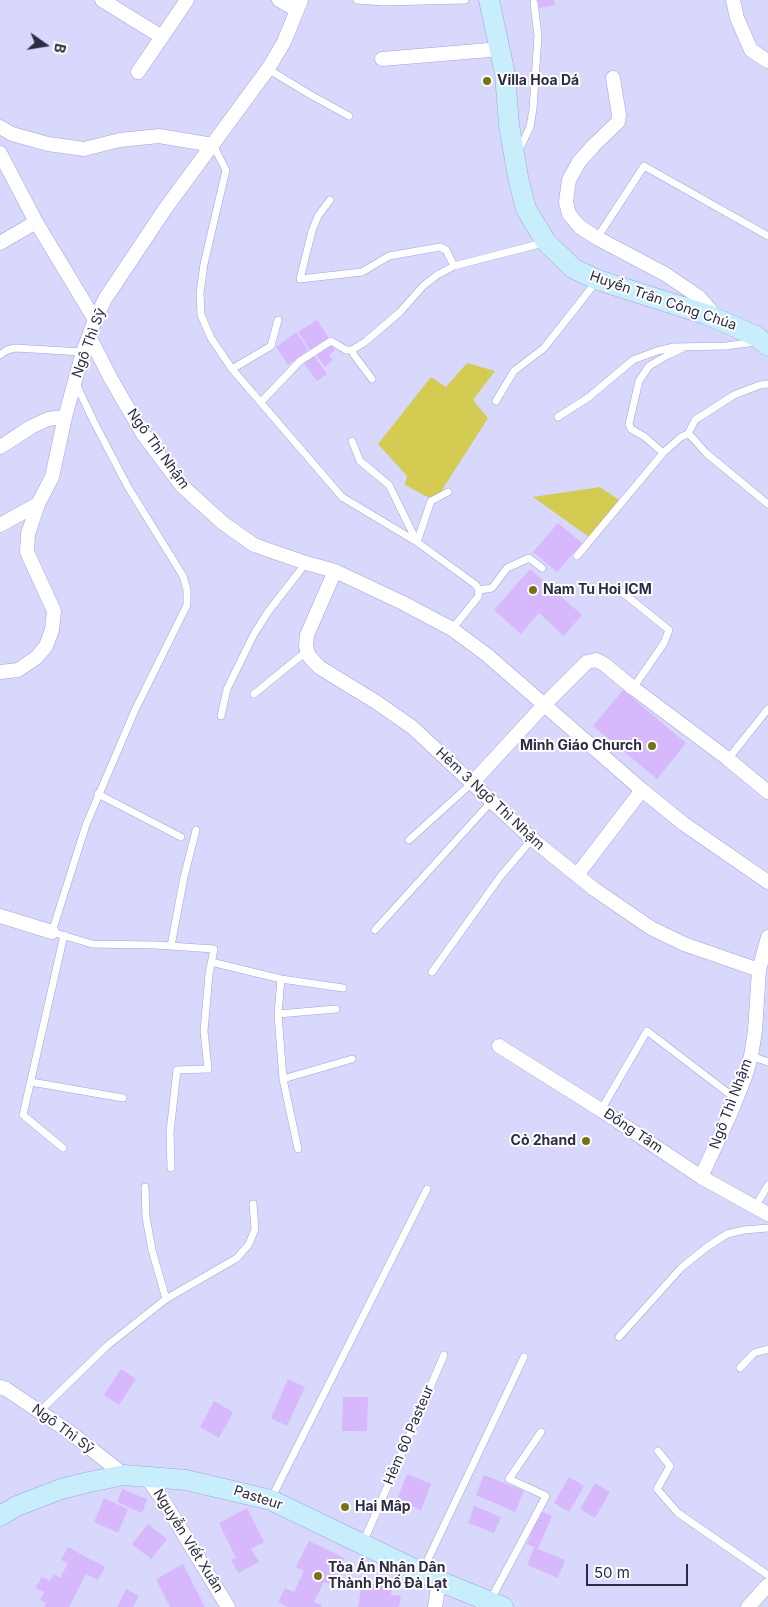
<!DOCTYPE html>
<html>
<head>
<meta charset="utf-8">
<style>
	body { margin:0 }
	#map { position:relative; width:768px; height:1607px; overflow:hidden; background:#d8d8fc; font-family:Inter,sans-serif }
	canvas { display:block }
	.north { position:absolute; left:20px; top:20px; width:50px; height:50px; -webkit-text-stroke:4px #fdfdfd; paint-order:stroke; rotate:103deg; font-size:14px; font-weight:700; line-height:20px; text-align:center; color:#2d2c43 }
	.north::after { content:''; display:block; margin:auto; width:18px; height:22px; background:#2d2c43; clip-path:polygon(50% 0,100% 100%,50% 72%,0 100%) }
	.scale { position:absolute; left:586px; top:1564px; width:102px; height:22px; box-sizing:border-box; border:2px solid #2d2c43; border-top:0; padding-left:6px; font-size:15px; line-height:18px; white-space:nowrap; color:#2d2c43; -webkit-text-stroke:4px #fdfdfd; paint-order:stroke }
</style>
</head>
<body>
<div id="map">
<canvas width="768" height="1607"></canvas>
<div class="north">B</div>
<div class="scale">50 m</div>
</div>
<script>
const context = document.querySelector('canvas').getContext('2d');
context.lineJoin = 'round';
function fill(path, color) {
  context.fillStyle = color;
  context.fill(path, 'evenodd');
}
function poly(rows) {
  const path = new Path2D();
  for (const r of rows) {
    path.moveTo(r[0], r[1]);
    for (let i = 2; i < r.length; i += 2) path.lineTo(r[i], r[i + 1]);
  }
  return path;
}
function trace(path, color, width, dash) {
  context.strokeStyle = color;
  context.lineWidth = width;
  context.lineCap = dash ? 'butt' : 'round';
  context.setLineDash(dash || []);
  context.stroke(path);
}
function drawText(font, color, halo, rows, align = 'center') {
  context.font = font + ' Inter,sans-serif';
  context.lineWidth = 4;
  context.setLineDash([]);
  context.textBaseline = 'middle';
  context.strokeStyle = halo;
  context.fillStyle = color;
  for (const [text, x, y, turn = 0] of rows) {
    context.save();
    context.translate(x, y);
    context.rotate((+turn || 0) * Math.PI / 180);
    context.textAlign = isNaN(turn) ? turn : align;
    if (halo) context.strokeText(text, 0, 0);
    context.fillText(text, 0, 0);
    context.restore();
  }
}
fill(poly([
	[467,363,495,371,473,400,488,418,435,501,405,485,407,476,378,444,431,377,446,387],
	[600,487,619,500,589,537,533,497]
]), '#d3cb52');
fill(poly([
	[537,0,554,0,555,5,539,8],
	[317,320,330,340,311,352,298,332],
	[296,332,308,350,288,365,276,347],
	[330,343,335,350,329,355,333,360,325,367,316,355],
	[314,356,327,374,317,381,304,363],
	[558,523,582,543,557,572,533,552],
	[530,569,582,615,564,636,539,613,521,634,494,610],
	[623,690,686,743,657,779,593,726],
	[121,1369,136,1379,119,1405,104,1395],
	[288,1379,305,1387,287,1426,271,1418],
	[343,1397,368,1397,367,1431,342,1431],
	[214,1401,233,1412,219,1438,200,1427],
	[407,1474,431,1484,421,1510,397,1500],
	[484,1475,524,1491,515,1512,476,1495],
	[569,1477,584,1486,569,1512,554,1503],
	[595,1483,610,1492,595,1518,580,1509],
	[122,1489,147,1499,142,1513,117,1502],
	[104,1498,128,1509,118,1533,94,1522],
	[474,1506,501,1517,494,1533,468,1523],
	[247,1508,264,1542,251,1549,259,1562,238,1573,231,1560,236,1558,219,1523],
	[540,1511,552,1516,538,1549,565,1560,558,1578,527,1565,534,1547,527,1544],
	[148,1524,167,1539,151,1559,132,1544],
	[309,1541,344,1558,331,1585,324,1582,314,1602,322,1605,321,1607,288,1607,278,1602,285,1588,294,1592,304,1571,296,1567],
	[68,1547,105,1567,98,1580,86,1574,69,1607,44,1607,46,1603,40,1600,44,1592,35,1588,42,1577,50,1581,54,1574,60,1578,68,1563,61,1560],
	[183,1564,205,1607,170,1607,156,1579],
	[362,1582,392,1587,391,1595,401,1596,399,1607,358,1607],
	[126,1589,139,1596,133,1607,117,1607]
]), '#d7b8fc');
const lane = poly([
	[357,0,383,2,465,0],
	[268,69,309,94,349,116],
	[213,145,226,170,204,264,200,293,201,315,211,338,232,369,342,497,417,542,476,585,479,590,478,597,452,629],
	[519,150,530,127,533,109,538,36,534,3],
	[330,200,318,216,312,231,300,279,362,272,389,256,440,247,446,250,454,266],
	[597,238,644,166,768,236],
	[352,350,354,355,372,379],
	[0,355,7,350,15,348,83,352],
	[232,369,271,346,278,320],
	[76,384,95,424,128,487,183,576,187,590,187,605,135,710,86,825,52,932,92,944,155,945,214,949,209,974,204,1031,208,1069,177,1070,170,1132,171,1168],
	[496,401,514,371,544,348,596,282],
	[261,402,300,361,331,341,346,350,352,350,365,342,400,312,423,286,437,275,454,266,543,243],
	[558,417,589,397,633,360,657,351,674,347,726,346,755,342],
	[688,434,692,437,706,453,768,504],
	[352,441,360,461,389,485,417,542],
	[663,453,645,437,631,429,629,424,639,381,649,366,668,355,683,348],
	[417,542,431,501,448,492],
	[577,556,663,453,681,437,688,434,695,420,734,395,760,385,768,384],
	[479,590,492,588,507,568,529,558,542,568],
	[623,593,669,630,664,643,633,688],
	[254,694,307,651],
	[221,716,227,689,254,634,268,612,306,563],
	[728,759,768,709],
	[98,794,181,837],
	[409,840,473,782],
	[375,930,491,802],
	[171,946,184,877,196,830],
	[211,962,281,979,278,1014,283,1079,298,1149],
	[432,972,500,877,532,839],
	[281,979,343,988],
	[278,1014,336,1009],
	[751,1056,768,1062],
	[283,1079,352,1059],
	[31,1082,123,1098],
	[601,1110,647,1031,736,1099],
	[63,1148,23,1115,64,935],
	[145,1187,146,1217,152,1250,166,1299],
	[755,1207,768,1185],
	[619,1337,681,1268,707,1247,727,1234,744,1230,768,1228],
	[740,1368,754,1353,768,1349],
	[39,1412,108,1345,166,1299,237,1258,249,1244,255,1229,253,1204],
	[658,1451,670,1466,657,1489,678,1513,768,1575],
	[271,1499,427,1189],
	[363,1543,444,1355],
	[422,1572,524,1357],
	[491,1599,546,1496,509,1479,541,1432]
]);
const street = poly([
	[102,0,162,37],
	[279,0,297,10],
	[733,0,737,18,751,50,768,61],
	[382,59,501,49],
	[138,72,187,0],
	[613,78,619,115,618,122,594,145,579,162,569,180,566,202,569,214,580,227,597,238,665,274,699,297,716,317],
	[0,127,12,134,48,144,84,149,120,140,159,136,213,145],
	[0,153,36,222,95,320],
	[0,243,36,222],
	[89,336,111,379,143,434,182,486,223,523,254,545,306,563,335,571,403,603,452,629,487,655,642,790,684,824,768,882],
	[0,447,31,427,48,419,65,417],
	[0,525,38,504],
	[335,571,307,635,306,646,309,656,319,667,376,702,412,727,532,839,594,889,651,928,684,944,759,970],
	[0,672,18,670,37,657,46,646,52,630,54,611,27,552,28,534,38,504,52,477,65,417,83,352,95,320,105,299,165,209,268,69,284,42,301,0],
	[473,782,544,705,587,662,596,660,604,664,633,688,728,759,768,792],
	[577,875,642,790],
	[0,916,52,932],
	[499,1046,601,1110,701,1177,768,1214],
	[701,1177,732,1110,745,1077,751,1056,755,1031,759,970,768,937],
	[0,1387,6,1389,71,1433,124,1475],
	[146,1476,166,1505,228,1607],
	[435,1607,439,1581],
	[748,1607,768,1585]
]);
const secondary = poly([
	[489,0,505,74,509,125,518,177,526,209,546,242,574,269,598,280,708,315,756,336,768,346],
	[0,1516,17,1506,61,1489,89,1482,124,1475,186,1480,271,1500,439,1581,503,1607]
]);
trace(lane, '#a4a2da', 8);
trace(street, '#a4a2da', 15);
trace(secondary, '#a4a2da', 21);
trace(lane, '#fff', 7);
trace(street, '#fff', 14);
trace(secondary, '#c8eefc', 20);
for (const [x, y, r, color] of [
	[487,81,5,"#787215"],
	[533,590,5,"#787215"],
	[652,746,5,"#787215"],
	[586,1141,5,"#787215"],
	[345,1507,5,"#787215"],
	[318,1576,5,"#787215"]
]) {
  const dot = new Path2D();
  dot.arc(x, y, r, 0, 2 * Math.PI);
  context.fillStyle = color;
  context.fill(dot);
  trace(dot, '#fdfdfd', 2);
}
drawText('bold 14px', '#2d2c43', '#fdfdfd', [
	["Villa Hoa Dá",497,81],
	["Nam Tu Hoi ICM",543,590],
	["Minh Giáo Church",642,746,"right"],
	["Cỏ 2hand",576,1141,"right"],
	["Hai Mâp",355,1507],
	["Tòa Án Nhân Dân",328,1568],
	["Thành Phố Đà Lạt",328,1584]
], 'left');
drawText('14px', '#2d2c43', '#fdfdfd', [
	["Huyền Trân Công Chúa",663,301,19],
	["Ngô Thì Sỹ",89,343,-70],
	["Ngô Thì Nhậm",158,449,54],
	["Hẻm 3 Ngô Thì Nhậm",490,799,43],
	["Ngô Thì Nhậm",731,1104,-69],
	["Đồng Tâm",633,1131,34],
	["Ngô Thì Sỹ",63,1429,36],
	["Hẻm 60 Pasteur",409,1435,-67],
	["Pasteur",258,1498,18],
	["Nguyễn Viết Xuân",188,1541,58]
]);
</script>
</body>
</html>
